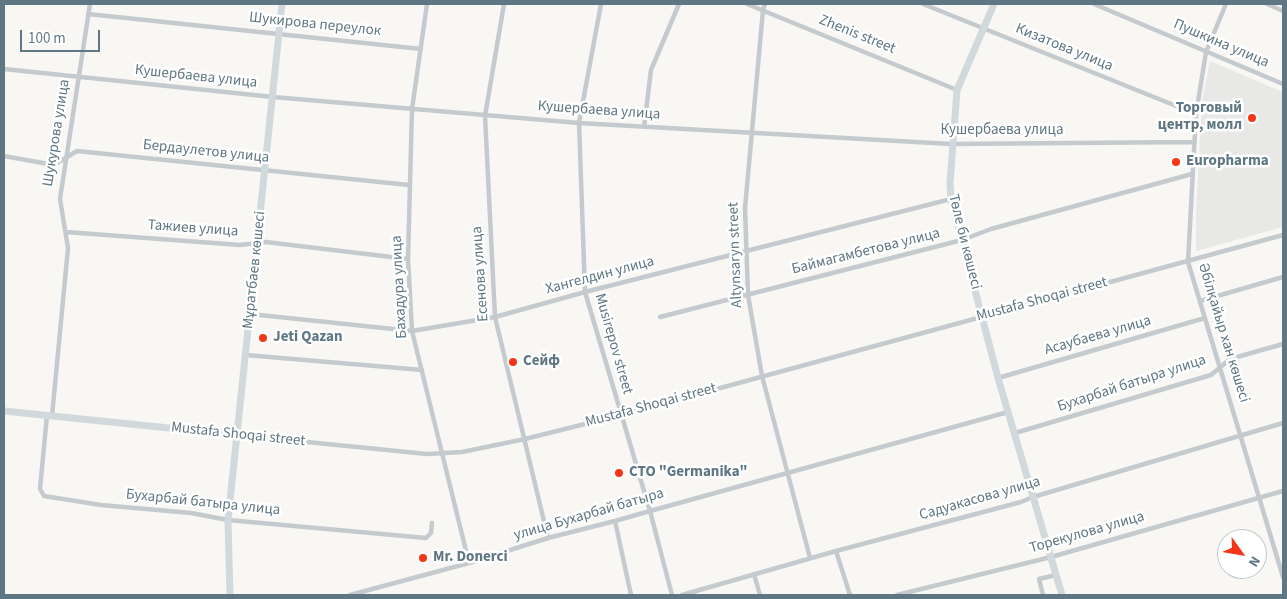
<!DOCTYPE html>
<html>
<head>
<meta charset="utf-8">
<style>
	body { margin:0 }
	#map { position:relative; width:1287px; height:599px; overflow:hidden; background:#f8f7f4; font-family:"Source Sans 3",sans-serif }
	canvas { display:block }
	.frame { position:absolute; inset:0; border:5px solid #5f7782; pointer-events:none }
	.north { position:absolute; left:1217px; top:529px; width:50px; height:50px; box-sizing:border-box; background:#fff; border:1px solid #bfc9cd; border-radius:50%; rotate:122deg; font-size:14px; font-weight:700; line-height:20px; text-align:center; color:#5f7782 }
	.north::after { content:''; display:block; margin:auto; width:18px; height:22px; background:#f53517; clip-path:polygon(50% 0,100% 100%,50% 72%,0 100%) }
	.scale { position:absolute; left:20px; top:30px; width:80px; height:22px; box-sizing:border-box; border:2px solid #5f7782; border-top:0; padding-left:6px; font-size:15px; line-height:18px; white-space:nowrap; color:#5f7782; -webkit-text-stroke:4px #fff; paint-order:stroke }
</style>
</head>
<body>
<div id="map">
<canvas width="1287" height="599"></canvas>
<div class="frame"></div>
<div class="north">N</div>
<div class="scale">100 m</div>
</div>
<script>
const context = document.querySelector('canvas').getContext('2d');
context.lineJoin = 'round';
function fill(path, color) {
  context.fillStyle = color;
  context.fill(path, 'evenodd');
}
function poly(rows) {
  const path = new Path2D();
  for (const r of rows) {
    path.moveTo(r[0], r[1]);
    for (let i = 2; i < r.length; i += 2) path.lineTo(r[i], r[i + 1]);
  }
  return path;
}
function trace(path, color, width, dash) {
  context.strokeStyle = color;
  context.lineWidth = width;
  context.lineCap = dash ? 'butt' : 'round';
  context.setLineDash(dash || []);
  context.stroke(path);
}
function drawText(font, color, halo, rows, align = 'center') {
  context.font = font + ' "Source Sans 3",sans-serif';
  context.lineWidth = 5;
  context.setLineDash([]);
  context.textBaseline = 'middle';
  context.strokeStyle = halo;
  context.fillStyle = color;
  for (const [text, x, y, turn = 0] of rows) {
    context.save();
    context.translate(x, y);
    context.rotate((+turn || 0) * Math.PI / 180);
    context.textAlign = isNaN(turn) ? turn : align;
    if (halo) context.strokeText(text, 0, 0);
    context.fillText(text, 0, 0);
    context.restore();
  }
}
fill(poly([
	[1210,61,1283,92,1283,227,1196,251,1196,211,1202,101]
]), '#e8e9e7');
trace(poly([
	[427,4,412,109,408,259,412,331,469,563],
	[504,4,485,116,495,317,548,538],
	[601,4,579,123,585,292,650,511,672,595],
	[747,4,957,90],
	[765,4,763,10,745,208,748,295,762,376,810,558],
	[923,4,1196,114],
	[1094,4,1283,84],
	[1226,4,1206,52,1196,114,1188,262,1283,577],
	[1267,4,1283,11],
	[88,14,421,49],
	[4,69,273,97,579,123,951,144,1194,142],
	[644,127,651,70,679,4],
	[4,156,54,165,77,151,409,185],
	[66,232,240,245,266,242,408,259],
	[1200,301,1283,277],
	[250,314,412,331,495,317,585,292,951,199],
	[660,317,962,240,991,229,1192,174],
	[246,355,422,370],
	[998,378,1205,318],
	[47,415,40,489,44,496,101,505,191,513,228,520,426,538,431,533,432,523],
	[52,416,68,248,60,199,90,4],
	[1015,433,1211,375,1230,359,1283,344],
	[237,435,427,454,462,452,525,439,621,415,1283,235],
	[615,521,631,595],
	[836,551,850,595],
	[754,574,760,595],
	[350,595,469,563,548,538,615,521,650,511,1008,412],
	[682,595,836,551,1021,502,1033,497,1283,423],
	[897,595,1051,557,1283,491],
	[1043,595,1039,579,1056,575]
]), '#c4cacd', 4.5);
trace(poly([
	[994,4,957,90,950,183,951,199,998,378,1062,595],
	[4,411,237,435],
	[230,595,228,520,282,4]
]), '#d2d9dc', 7);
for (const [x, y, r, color] of [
	[1252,118,5,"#f53517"],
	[1176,162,5,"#f53517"],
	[263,338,5,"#f53517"],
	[513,362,5,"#f53517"],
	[619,473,5,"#f53517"],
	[423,558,5,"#f53517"]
]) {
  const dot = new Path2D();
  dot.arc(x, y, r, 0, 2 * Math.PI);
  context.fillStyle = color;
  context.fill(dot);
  trace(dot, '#fff', 2);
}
drawText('15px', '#5f7782', '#fff', [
	["Шукирова переулок",315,25,6],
	["Zhenis street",857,35,22],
	["Пушкина улица",1221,44,23],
	["Кизатова улица",1064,48,22],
	["Кушербаева улица",196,77,6],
	["Кушербаева улица",599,111,4],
	["Кушербаева улица",1002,131],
	["Шукурова улица",57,133,-81],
	["Бердаулетов улица",206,152,6],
	["Тажиев улица",193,229,4],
	["Төле би көшесі",964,242,76],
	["Баймагамбетова улица",866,252,-14],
	["Altynsaryn street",736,255,-92],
	["Мұратбаев көшесі",255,270,-84],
	["Есенова улица",481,274,-94],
	["Хангелдин улица",600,276,-15],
	["Бахадура улица",400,287,-93],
	["Mustafa Shoqai street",1042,300,-15],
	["Әбілқайыр хан көшесі",1223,333,73],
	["Асаубаева улица",1098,336,-16],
	["Musirepov street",613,344,74],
	["Бухарбай батыра улица",1132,384,-18],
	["Mustafa Shoqai street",651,406,-15],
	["Mustafa Shoqai street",238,435,6],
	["Садуакасова улица",980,499,-16],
	["Бухарбай батыра улица",203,503,6],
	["улица Бухарбай батыра",589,515,-16],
	["Торекулова улица",1087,533,-16]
]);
drawText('bold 15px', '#5f7782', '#fff', [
	["Торговый",1242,109,"right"],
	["центр, молл",1242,126,"right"],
	["Europharma",1186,162],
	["Jeti Qazan",273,338],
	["Сейф",523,362],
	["СТО \"Germanika\"",629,473],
	["Mr. Donerci",433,558]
], 'left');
</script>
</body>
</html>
